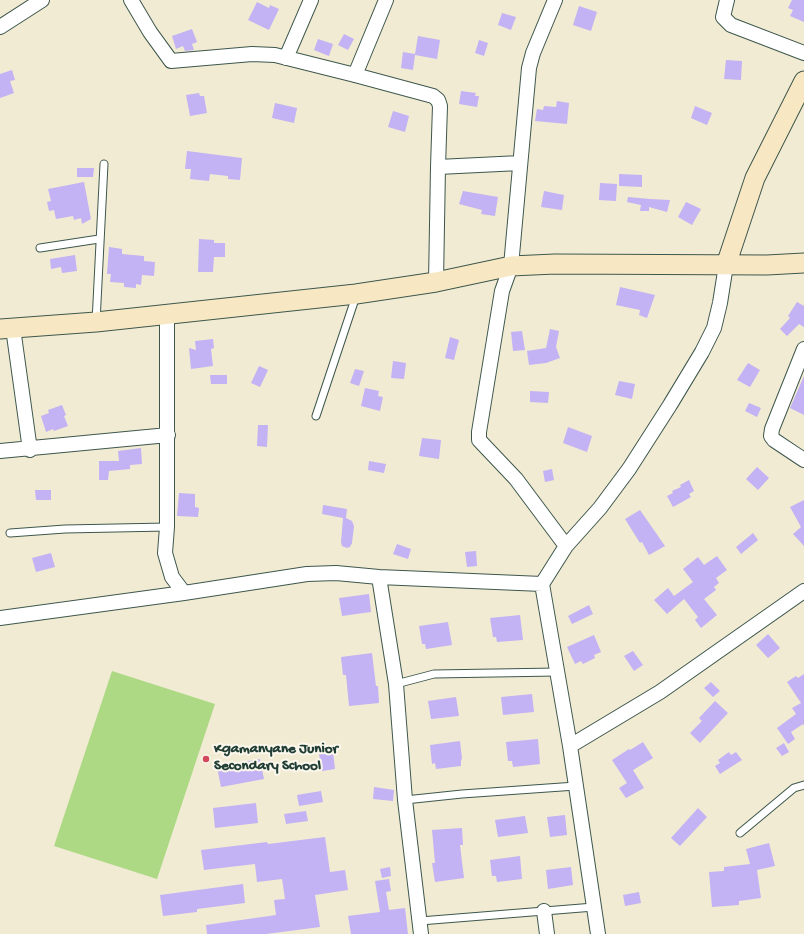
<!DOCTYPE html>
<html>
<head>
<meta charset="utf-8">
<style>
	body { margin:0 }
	canvas { display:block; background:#f1ebd3 }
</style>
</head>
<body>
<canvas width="804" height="934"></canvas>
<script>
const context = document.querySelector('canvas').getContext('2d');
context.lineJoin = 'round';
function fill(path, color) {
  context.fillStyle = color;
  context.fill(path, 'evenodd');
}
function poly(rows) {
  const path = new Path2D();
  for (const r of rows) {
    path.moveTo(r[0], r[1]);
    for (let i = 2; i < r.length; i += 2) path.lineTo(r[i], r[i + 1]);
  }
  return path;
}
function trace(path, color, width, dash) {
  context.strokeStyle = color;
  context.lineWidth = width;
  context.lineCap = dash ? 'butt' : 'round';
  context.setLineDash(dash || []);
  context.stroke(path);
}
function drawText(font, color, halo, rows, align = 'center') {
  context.font = font + ' "Gochi Hand",sans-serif';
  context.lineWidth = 4;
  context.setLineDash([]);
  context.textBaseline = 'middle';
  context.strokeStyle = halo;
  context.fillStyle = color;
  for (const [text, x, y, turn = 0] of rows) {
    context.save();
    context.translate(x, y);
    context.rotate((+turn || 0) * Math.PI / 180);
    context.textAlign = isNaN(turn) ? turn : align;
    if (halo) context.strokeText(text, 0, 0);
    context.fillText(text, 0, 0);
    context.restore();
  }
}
fill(poly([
	[112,671,215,704,157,879,54,846]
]), '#add985');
fill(poly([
	[792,0,804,0,804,22,790,16,793,10,788,8],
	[257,2,269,8,270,5,279,9,269,30,248,20],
	[579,6,597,12,591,31,573,25],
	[502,13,516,17,511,30,498,25],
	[192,29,197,42,192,44,194,50,185,51,183,46,176,49,172,36],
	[344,34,354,39,348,50,338,45],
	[418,36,440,40,437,59,415,55,413,70,401,68,403,52,415,54],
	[318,39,333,44,329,56,314,50],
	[479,40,488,43,484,56,475,53],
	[726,60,742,61,741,80,724,79],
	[12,70,15,80,10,81,14,93,0,98,0,74],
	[461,91,476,93,475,96,479,96,477,107,459,104],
	[199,93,200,96,204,96,207,113,190,116,186,95],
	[557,101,569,103,567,124,535,121,537,109,543,110,544,106,556,107],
	[275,103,297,108,294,123,272,118],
	[695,106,712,113,707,125,691,118],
	[393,111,409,116,405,132,388,127],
	[187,151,242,158,240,180,228,179,228,176,210,174,209,181,190,179,191,169,185,169],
	[77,168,94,168,93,177,77,177],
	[619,174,642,175,642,187,619,186],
	[84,182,91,219,82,224,81,218,74,220,73,216,56,219,54,210,49,211,47,202,51,201,48,189],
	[600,183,617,184,616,201,599,200],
	[463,191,498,197,495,216,481,214,482,210,459,204],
	[544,191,564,195,562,210,541,207],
	[628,197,650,199,670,200,667,212,649,207,649,211,640,211,641,205,627,202],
	[686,202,701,209,692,225,678,217],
	[199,239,214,240,214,243,225,243,225,257,214,257,213,272,198,272],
	[109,247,122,249,122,254,144,256,144,261,155,262,154,276,142,275,141,285,136,284,136,288,124,287,124,283,110,282,111,274,107,274],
	[75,255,77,271,62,273,61,267,51,269,50,259],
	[620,287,655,295,647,318,639,315,640,310,616,305],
	[797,302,804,306,804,327,799,324,787,336,780,329,790,318,788,316],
	[550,329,559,331,556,347,560,358,546,363,529,365,527,351,546,348],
	[522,331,525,350,513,351,511,332],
	[450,337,459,340,454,360,445,358],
	[213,339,214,348,211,349,213,366,191,369,189,348,196,350,195,341],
	[393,361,406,363,404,379,391,378],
	[748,363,760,370,750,387,737,380],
	[259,366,268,370,260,387,251,383],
	[355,369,364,371,359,386,350,383],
	[210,375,227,375,227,384,211,384],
	[804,376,804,415,790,408],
	[619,381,635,384,632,399,615,395],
	[365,388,379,391,378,396,383,397,380,411,361,406],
	[530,391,549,392,548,403,530,402],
	[749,403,761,408,757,417,745,411],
	[62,405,66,415,64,416,68,426,54,431,53,429,46,432,41,416,49,413,48,410],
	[258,425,268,425,267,447,257,446],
	[568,427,592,436,587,452,563,443],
	[422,438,441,440,439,459,419,456],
	[141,448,142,464,130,465,130,469,109,471,108,480,99,480,99,461,119,461,118,451],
	[369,461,386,464,384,473,368,470],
	[757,467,769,478,758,490,746,479],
	[552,469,554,480,545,482,543,471],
	[689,480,694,491,689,494,691,497,673,507,667,496,673,493,672,491,681,487,680,485],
	[35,490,51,490,51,500,36,500],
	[179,493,195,494,195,507,199,508,198,517,177,516],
	[804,500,804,546,793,534,801,527,790,507],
	[323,505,347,509,346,518,352,521,354,526,352,543,350,547,347,548,342,546,341,542,343,518,322,514],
	[640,510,665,546,649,555,642,542,640,543,625,519],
	[753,533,758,540,741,554,736,547],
	[397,544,411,549,408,559,393,554],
	[476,551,477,566,467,567,465,552],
	[51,553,55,567,36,572,32,558],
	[717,556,727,570,716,578,719,583,714,587,716,590,704,599,717,615,701,628,695,620,698,617,684,599,667,614,654,600,668,588,674,596,693,582,683,569,698,557,704,565],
	[369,594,371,612,342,616,339,598],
	[589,605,593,614,572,624,568,616],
	[520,615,523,640,497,642,496,637,493,637,490,618],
	[448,622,452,645,426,649,425,644,422,644,419,626],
	[768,634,780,648,768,658,756,645],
	[594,635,601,652,594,655,595,658,583,664,581,661,575,664,567,647],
	[633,651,643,665,634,671,624,656],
	[372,653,376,686,378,686,379,703,349,706,346,675,343,675,341,657],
	[804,674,804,726,803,724,791,732,795,739,788,744,777,728,796,714,792,708,801,703,787,682,796,676,798,678],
	[711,682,720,691,713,697,704,688],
	[532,694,534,712,503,715,501,697],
	[456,697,459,716,431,719,428,701],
	[715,701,728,713,700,743,690,733,702,721,699,718],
	[538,739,540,764,513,767,512,761,508,761,506,742],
	[460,741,462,759,461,760,461,766,436,769,435,763,432,764,430,745],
	[643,742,653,758,633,770,644,788,626,798,619,788,627,783,612,760,629,749,630,750],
	[784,743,789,752,782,756,776,748],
	[333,752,335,769,322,771,319,754],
	[729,752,731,755,736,752,742,760,720,774,715,766,720,763,718,760],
	[260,759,264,779,221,787,217,767],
	[374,787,394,790,393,801,373,799],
	[321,791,323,802,299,806,297,795],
	[256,803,258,823,215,828,213,808],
	[698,808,707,817,680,846,671,838],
	[306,811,308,821,286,824,284,814],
	[565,815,567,835,550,837,547,817],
	[525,816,528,833,498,837,495,820],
	[462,828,463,845,460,845,464,878,435,882,432,863,435,863,432,830],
	[325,837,330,872,345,870,348,890,315,895,320,927,266,934,207,934,206,925,276,915,274,900,285,899,282,879,257,882,255,864,204,870,201,850,267,842,268,844],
	[769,843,775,866,757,870,761,898,739,901,739,905,712,907,709,872,724,871,724,867,750,864,746,849],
	[520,856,522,879,497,882,496,876,492,876,490,860],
	[390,867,391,876,382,878,380,869],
	[571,867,573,885,548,889,546,870],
	[389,879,391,891,386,892,389,910,405,908,408,934,351,934,348,916,380,912,375,881],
	[243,884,245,903,197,909,197,912,163,916,160,895],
	[639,892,641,903,625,906,623,895]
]), '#c3b2f4');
const lane = poly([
	[40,248,99,239],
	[96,322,104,164],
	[316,416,356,296],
	[10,533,65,529,167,527],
	[396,684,434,674,557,672],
	[405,800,462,794,576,786],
	[740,833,794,788,804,785],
	[420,921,594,907]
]);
const street = poly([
	[131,0,150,32,171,61,252,54,275,55,355,75,433,96,438,100,440,106,438,167],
	[555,0,533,53,529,68,511,266,502,291,479,432,479,440,516,479,566,546],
	[727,0,723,17,731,25,804,53],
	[0,27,42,0],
	[286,58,311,0],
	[355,75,386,0],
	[436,282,438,167,520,163],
	[167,314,167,527,165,553,172,577,184,593],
	[13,328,30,450],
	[804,349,772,429,771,436,774,440,804,460],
	[0,451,168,435],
	[379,577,396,684,405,800,421,934],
	[0,618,184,593,307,574,336,573,379,577,542,584],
	[570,746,660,692,804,591],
	[544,911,547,934],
	[598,934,570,746,542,584,566,546,600,508,629,469,670,405,702,352,714,328,720,303,726,265]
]);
const secondary = poly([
	[726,265,755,178,804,81],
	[0,329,96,322,356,294,436,282,511,266,555,264,767,265,804,263]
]);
trace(lane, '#3e574c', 9);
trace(street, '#3e574c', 16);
trace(secondary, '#3e574c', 21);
trace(lane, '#fff', 7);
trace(street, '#fff', 14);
trace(secondary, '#f7e8c3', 19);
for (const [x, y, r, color] of [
	[206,759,4,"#d1495b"]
]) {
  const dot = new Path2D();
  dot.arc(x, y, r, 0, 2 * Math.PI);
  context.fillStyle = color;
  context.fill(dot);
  trace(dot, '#fbf7ec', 1.5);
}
drawText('bold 15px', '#1f3d34', '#fbf7ec', [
	["Kgamanyane Junior",214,750],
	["Secondary School",214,767]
], 'left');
</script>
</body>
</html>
